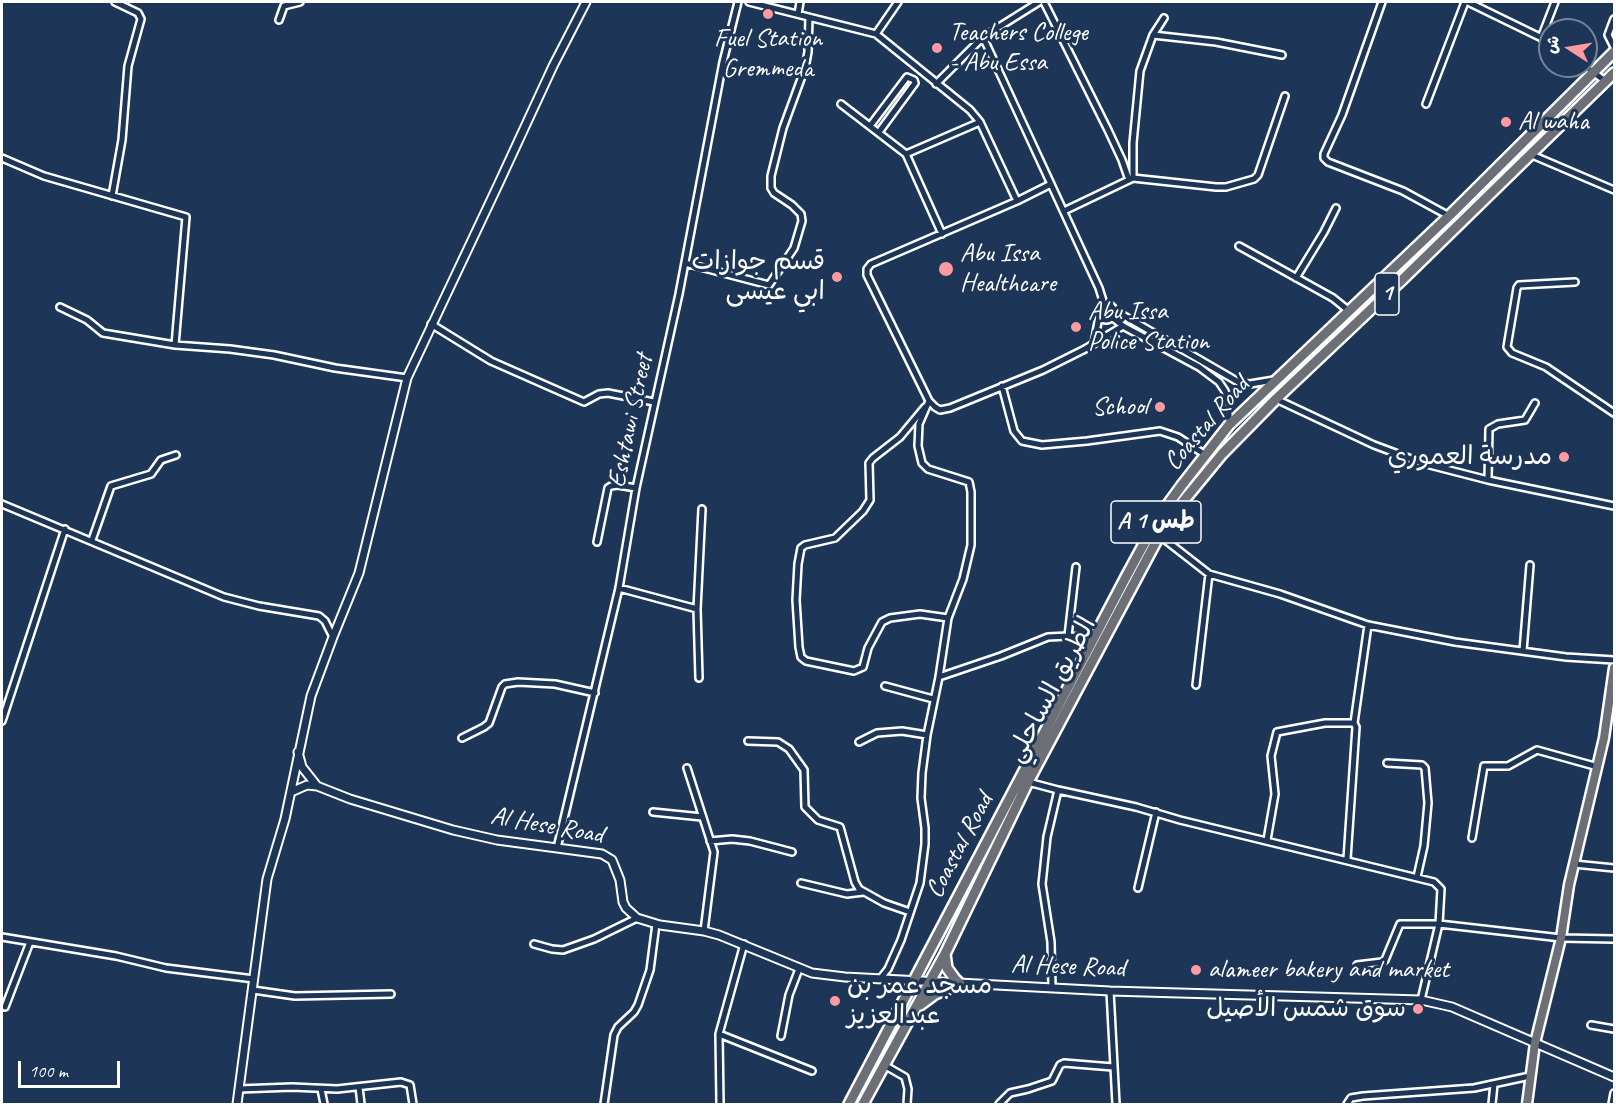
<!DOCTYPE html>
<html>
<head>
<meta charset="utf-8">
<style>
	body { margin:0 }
	#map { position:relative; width:1616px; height:1106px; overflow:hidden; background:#1d3557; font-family:Caveat,"Playpen Sans Arabic",sans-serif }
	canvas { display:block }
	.frame { position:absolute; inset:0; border:3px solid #fff; pointer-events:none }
	.north { position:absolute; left:1538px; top:18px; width:60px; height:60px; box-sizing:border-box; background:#1d3557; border:2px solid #77869a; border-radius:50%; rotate:282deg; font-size:16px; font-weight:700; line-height:24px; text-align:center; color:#fff }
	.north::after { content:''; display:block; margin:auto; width:21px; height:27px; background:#ff9aa2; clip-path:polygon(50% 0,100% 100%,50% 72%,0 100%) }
	.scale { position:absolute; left:18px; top:1061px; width:102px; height:27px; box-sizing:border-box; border:3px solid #fff; border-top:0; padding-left:8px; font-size:18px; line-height:21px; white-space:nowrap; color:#fff; -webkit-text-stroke:4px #1d3557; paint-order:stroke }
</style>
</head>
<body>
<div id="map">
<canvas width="1616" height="1106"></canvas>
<div class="frame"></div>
<div class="north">ش</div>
<div class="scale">100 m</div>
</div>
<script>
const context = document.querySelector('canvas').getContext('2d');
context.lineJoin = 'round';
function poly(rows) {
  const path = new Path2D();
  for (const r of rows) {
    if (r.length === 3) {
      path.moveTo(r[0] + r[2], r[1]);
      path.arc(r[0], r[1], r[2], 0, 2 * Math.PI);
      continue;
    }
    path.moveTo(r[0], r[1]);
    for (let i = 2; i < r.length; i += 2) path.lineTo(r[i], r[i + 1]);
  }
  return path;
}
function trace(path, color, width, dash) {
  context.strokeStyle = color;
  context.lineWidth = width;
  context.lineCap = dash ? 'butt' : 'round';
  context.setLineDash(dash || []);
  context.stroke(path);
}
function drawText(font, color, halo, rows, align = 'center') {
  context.font = font + ' Caveat,"Playpen Sans Arabic",sans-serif';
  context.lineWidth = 6;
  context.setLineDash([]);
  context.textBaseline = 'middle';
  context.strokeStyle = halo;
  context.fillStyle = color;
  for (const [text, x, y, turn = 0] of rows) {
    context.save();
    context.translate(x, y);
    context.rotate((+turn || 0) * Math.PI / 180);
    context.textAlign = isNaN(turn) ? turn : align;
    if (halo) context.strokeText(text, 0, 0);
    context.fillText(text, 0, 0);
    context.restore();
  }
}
const minor = poly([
	[749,2,876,34,970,110,980,122,1017,201,1051,184],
	[1044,2,1108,130,1122,160,1129,180],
	[1382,2,1342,115,1324,154,1324,158,1328,162,1403,191,1449,216],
	[1468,2,1550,42],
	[798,14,800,2],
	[1614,19,1608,35,1614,47],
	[279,20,284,6,300,2],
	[876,34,898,2],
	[1153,35,1216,42,1282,55],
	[983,37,1039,2],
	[1541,38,1555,2],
	[1585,66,1605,81],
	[936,84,983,37,1099,288,1104,304],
	[841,104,906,154,942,234],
	[1426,104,1465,2],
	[870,126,907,77,914,80,915,83,879,132],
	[906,154,980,122],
	[1532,155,1614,190],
	[2,158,44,176,186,217,175,345,230,349,274,355,335,368,407,378],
	[1133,178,1133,143,1140,71,1153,35,1164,18],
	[112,196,122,140,128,66,141,19,138,13,115,2],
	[1017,201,871,264,867,269,867,275,929,401,935,407,940,410,950,408,1043,370,1085,349,1123,326],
	[1064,211,1133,178,1216,187,1226,187,1254,179,1258,175,1285,96],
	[1239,246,1333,298,1349,311],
	[685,263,769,285,794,248,802,221,801,214,792,205,774,193,771,188,771,176,783,128,805,68,808,52,809,17],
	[1296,278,1324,232,1336,208],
	[1575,282,1519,285,1517,288,1507,347,1512,353,1546,367,1614,413],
	[1106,312,8],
	[60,307,87,320,103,333,175,345],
	[1114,310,1240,383,1250,384,1274,380],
	[1112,317,1123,326,1199,367,1219,382,1225,391,1229,401,1229,423],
	[431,324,491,361,584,402,599,394,608,393,654,402],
	[1094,344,1099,316],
	[1002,386,1014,431,1022,441,1042,445,1087,441,1160,431,1178,437,1204,454],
	[1276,399,1374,445,1422,463,1488,480,1614,506],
	[925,407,900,437,873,458,869,463,870,500,863,511,835,538,805,545,801,548,798,564,796,600,799,647,801,657,806,661,854,671,863,667,868,648,882,622,890,618,920,614,948,618],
	[1488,480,1489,429,1498,424,1525,420,1535,403],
	[2,504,224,597,259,606,319,616,325,621,333,637],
	[1159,535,1209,574,1280,594,1368,625,1455,642,1566,657,1614,660],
	[92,540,111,486,151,474,161,460,176,455],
	[597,542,608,488,611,486,618,485,636,488],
	[619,588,697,609,702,509],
	[697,609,699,678],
	[1068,636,1076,567],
	[1523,651,1530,565],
	[939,677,1001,656,1048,637,1068,636,1094,638],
	[1196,685,1209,574],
	[885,686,933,699],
	[2,721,65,529],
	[462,738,484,727,489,723,502,687,505,684,518,682,555,684,595,693],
	[748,741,778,742,789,749,804,770,805,807,818,820,840,827,855,882,859,889,884,903,910,912],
	[859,742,877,733,902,731,927,735],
	[1387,763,1422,765,1425,768,1428,803,1424,846,1417,877],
	[687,768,714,852,704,931],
	[1028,782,1058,790,1136,807,1180,820,1434,882,1441,889,1439,924,1421,1000],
	[653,812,702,817],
	[1472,838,1484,766,1508,766,1537,750,1598,767],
	[1267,840,1275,794,1271,756,1277,732,1325,723,1354,723],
	[710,841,732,839,750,841,792,852],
	[557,848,619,588,636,488,679,294,723,62,738,2],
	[1347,859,1356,727,1354,723,1368,625],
	[1574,864,1614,868],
	[801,883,847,894,863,892],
	[1138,888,1156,812],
	[2,937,116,956,166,968,254,979],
	[534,944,552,949,563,950,594,939,637,918],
	[1357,965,1382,962,1385,960,1400,924,1439,924,1561,938,1614,939],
	[880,979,888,969,901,940,920,883,925,844,925,828,921,798,922,773,927,735,939,677,948,618,963,579,971,545,971,492,969,482,928,469,922,463,918,446,919,424,929,401],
	[1052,988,1051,942,1042,884,1047,837,1058,790],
	[253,990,295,996,391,994],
	[1110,991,1116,1104],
	[5,1007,30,942],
	[1591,1025,1614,1029],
	[719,1034,812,1071],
	[781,1036,789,995,799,969],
	[884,1065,905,1077,908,1089,907,1104],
	[359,1087,361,1104],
	[239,1089,292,1087,337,1089,401,1082,410,1085,413,1104],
	[321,1089,324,1104],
	[604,1104,614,1035,618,1027,634,1012,638,1005,650,970,656,924],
	[720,1104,719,1034,744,944],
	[999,1104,1010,1093,1028,1089,1052,1081,1060,1065,1064,1063,1113,1067],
	[1347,1104,1351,1098,1363,1096,1474,1088,1530,1076],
	[1492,1104,1494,1084],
	[1612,1104,1614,1093]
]);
const tertiary = poly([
	[298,752,302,767,317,786,350,799,453,830,497,840,602,854,612,860,620,880,623,902,626,908,637,918,660,925,704,931,719,935,812,973,845,977,1110,991,1421,1000,1452,1007,1614,1077],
	[291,792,307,785,317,786],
	[237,1104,267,879,285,819,311,696,333,637,359,573,407,378,498,185,553,66,586,2]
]);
const primary = poly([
	[1527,1104,1535,1043,1561,938,1569,885,1604,738,1614,668]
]);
const trunk = poly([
	[945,954,947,968,955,979,960,984],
	[920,1005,935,994,960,984],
	[849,1104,1127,575,1158,518,1182,485,1229,425,1449,216,1614,52],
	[863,1104,945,954,1028,782,1167,521,1222,454,1276,399,1405,277,1614,73]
]);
trace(minor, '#fff', 10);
trace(tertiary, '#fff', 11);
trace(primary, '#fff', 13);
trace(trunk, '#fff', 14);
trace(minor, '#1d3557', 5);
trace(tertiary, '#1d3557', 7);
trace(primary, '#6c6f75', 8);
trace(trunk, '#6c6f75', 9);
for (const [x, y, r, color] of [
	[768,14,6,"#ff9aa2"],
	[937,48,6,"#ff9aa2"],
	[1506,122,6,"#ff9aa2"],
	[946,269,8,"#ff9aa2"],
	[837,277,6,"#ff9aa2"],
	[1076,327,6,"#ff9aa2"],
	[1160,407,6,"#ff9aa2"],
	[1564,457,6,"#ff9aa2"],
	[1196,970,6,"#ff9aa2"],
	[835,1001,6,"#ff9aa2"],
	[1418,1009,6,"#ff9aa2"]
]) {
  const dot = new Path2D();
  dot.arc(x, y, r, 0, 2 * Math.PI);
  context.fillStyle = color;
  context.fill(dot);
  trace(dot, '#1d3557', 2);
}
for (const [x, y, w] of [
	[1387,294,24],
	[1156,522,90]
]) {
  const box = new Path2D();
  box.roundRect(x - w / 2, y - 21, w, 42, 4.5);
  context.fillStyle = '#1d3557';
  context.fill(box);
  trace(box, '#fff', 1.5);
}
drawText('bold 24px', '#fff', null, [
	["1",1387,294],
	["A 1 طس",1156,522]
]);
drawText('26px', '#fff', '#1d3557', [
	["Teachers College",949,33],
	["- Abu Essa",949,63],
	["Fuel Station",768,39,"center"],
	["Gremmeda",768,69,"center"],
	["Al waha",1518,122],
	["Abu Issa",960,254],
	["Healthcare",960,284],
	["قسم جوازات",825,262,"right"],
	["ابي عيسى",825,292,"right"],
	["Abu Issa",1088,312],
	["Police Station",1088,342],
	["School",1148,407,"right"],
	["مدرسة العموري",1552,457,"right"],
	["alameer bakery and market",1208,970],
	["مسجد عمر بن",847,986],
	["عبدالعزيز",847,1016],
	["سوق شمس الأصيل",1406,1009,"right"]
], 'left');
drawText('26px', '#fff', '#1d3557', [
	["Eshtawi Street",631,421,-78],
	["Coastal Road",1207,424,-49],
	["الطريق الساحلي",1052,690,-62],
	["Al Hese Road",547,826,10],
	["Coastal Road",960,846,-62],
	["Al Hese Road",1068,967,2]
]);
</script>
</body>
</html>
